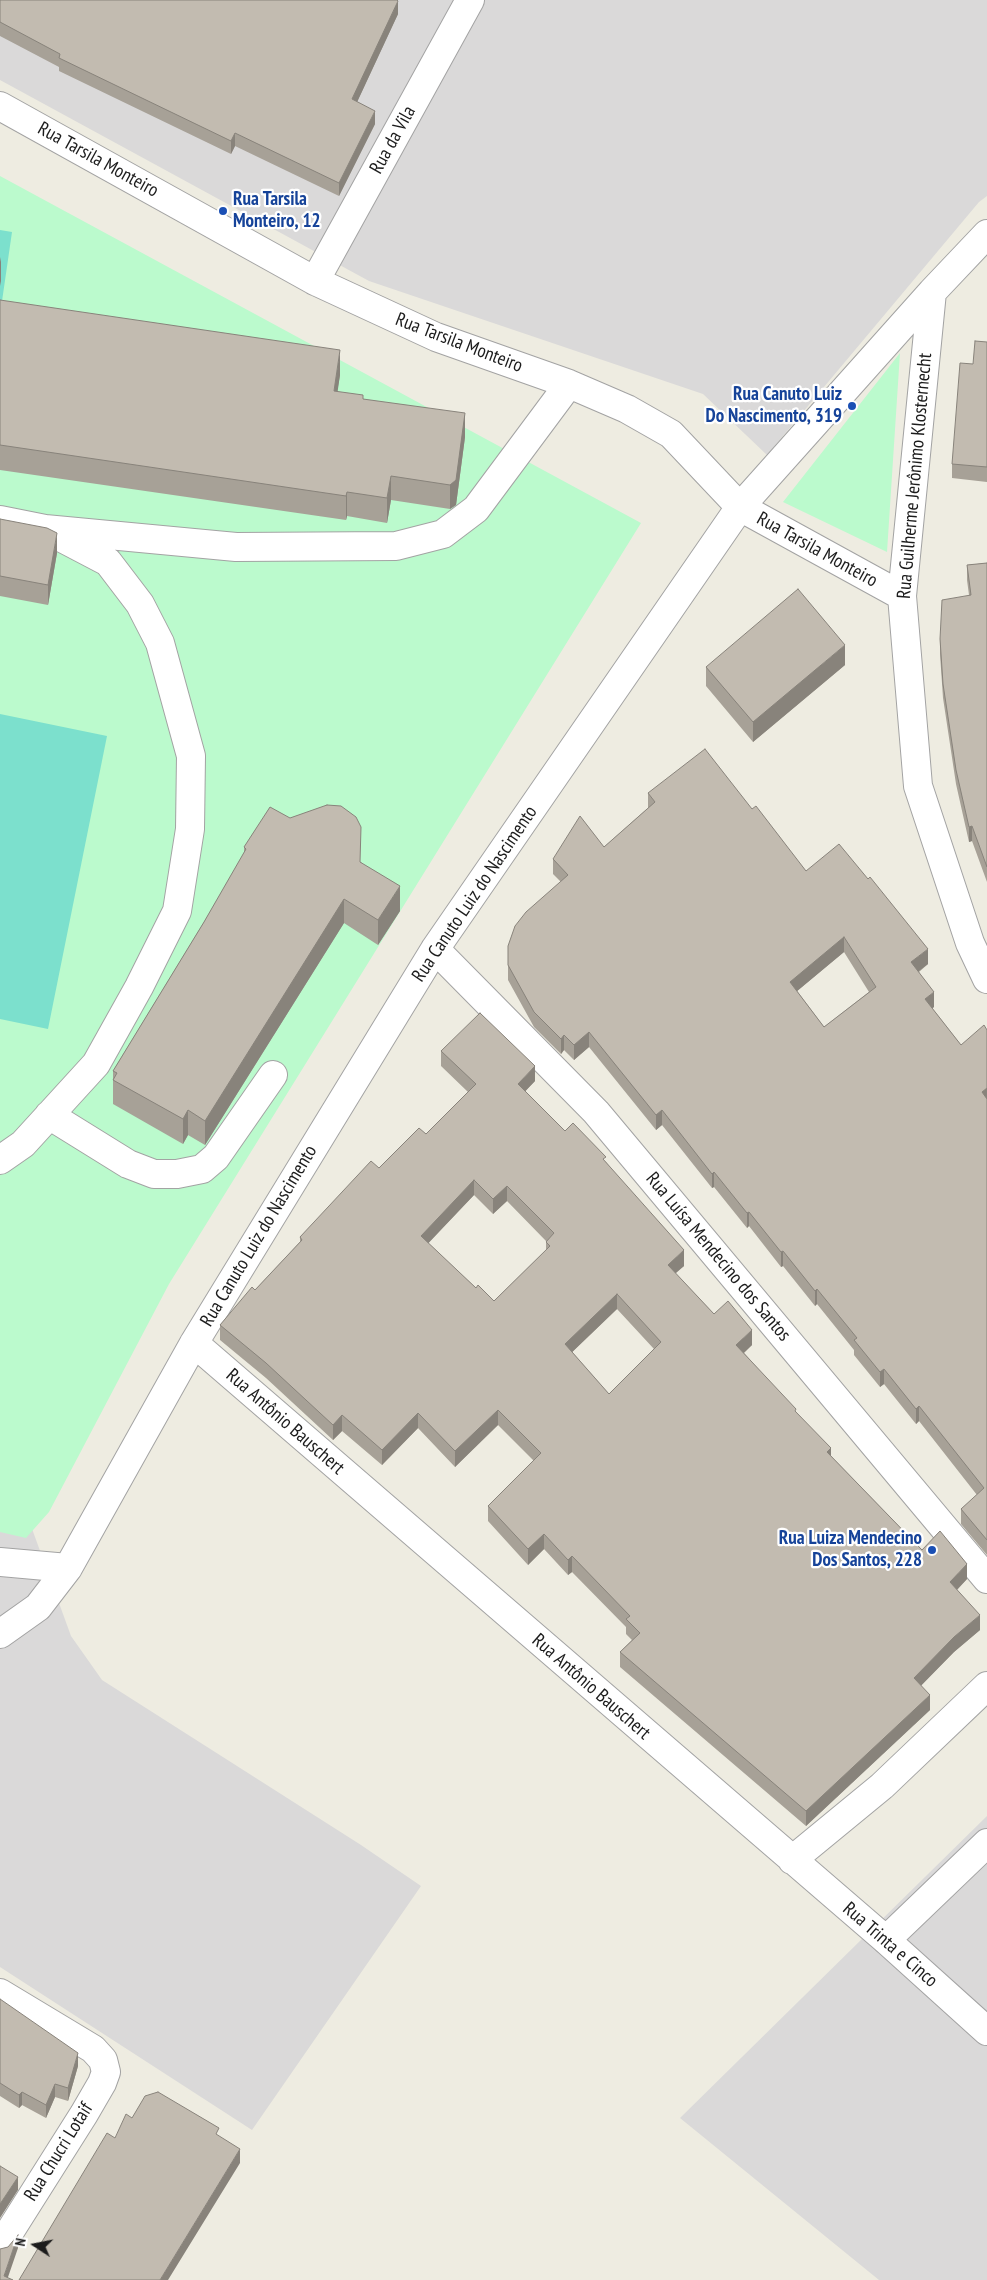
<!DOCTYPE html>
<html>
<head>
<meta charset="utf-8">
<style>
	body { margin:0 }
	#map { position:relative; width:987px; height:2280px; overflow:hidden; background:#eeece1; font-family:"PT Sans Narrow",sans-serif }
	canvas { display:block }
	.north { position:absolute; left:10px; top:2220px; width:50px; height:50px; -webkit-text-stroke:4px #fff; paint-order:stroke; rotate:281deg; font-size:14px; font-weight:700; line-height:20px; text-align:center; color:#1c1c1c }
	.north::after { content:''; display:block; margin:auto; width:18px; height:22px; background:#1c1c1c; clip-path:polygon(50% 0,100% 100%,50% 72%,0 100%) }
</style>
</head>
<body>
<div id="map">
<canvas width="987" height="2280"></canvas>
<div class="north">N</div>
</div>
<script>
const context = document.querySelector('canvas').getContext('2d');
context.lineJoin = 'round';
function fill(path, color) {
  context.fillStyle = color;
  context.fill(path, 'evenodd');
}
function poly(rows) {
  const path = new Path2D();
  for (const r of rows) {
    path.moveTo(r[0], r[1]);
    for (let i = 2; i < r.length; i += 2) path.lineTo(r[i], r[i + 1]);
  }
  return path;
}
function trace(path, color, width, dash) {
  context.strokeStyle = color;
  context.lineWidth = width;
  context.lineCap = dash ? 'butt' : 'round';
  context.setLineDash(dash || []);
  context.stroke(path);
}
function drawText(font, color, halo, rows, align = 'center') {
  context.font = font + ' "PT Sans Narrow",sans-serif';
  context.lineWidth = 4.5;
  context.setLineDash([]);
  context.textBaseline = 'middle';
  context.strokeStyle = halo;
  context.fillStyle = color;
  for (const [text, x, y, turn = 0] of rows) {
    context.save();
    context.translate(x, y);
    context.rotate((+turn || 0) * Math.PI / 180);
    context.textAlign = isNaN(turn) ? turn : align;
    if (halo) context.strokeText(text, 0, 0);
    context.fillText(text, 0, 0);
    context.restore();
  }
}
fill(poly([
	[0,0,987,0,987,196,979,202,767,455,703,394,369,281,0,80],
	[0,1497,23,1504,71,1636,102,1680,361,1845,421,1886,252,2130,0,1967],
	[987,1816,987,2280,879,2280,680,2118]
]), '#dad9d9');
fill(poly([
	[0,176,641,523,169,1284,49,1512,26,1538,0,1532],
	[900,353,887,552,783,502]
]), '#bbfacd');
fill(poly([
	[0,230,12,232,0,315],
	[0,714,107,736,48,1029,0,1019]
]), '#7ce0cd');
const minor = poly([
	[0,106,315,281,436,337,569,384,627,409,671,434,740,507,902,596],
	[315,281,470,0],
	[932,292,902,596,918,786,970,943,987,979],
	[0,520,45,529,236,547,396,546,443,534,476,509,569,384],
	[435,949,596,1112,987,1579],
	[49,1115,128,1164,154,1174,177,1174,202,1169,216,1157,273,1075],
	[0,1160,23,1144,96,1064,139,987,177,911,190,829,191,756,160,643,140,604,108,562,45,529],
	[194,1343,886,1940,987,2031],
	[0,1562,68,1568],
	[0,1634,38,1607,68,1568,194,1343,435,949,740,507,932,292,987,234],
	[792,1860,882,1786,987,1686],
	[886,1940,987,1843],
	[0,1993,93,2049,103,2060,106,2072,102,2083,84,2114,0,2247]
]);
trace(minor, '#a3a3a3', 30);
trace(minor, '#fff', 28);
fill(poly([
	[0,0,398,14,357,102,375,124,339,196,235,146,231,154,59,71,59,67,0,36],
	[0,300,340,375,337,392,363,399,465,437,456,505,450,509,391,500,387,523,347,516,346,520,0,470],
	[987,342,987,482,952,478,952,464,973,364],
	[0,519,57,553,48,605,0,596],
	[987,563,987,882,972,841,969,842,956,784,943,698,940,654,940,639,969,595,967,580,967,565],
	[845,665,753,742,706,686,706,667],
	[648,793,752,809,806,871,928,964,919,972,934,1007,932,1008,961,1045,987,1030,987,1555,961,1524,961,1509,977,1495,919,1421,916,1424,884,1384,880,1387,854,1355,854,1350,817,1304,815,1306,783,1266,781,1267,749,1226,747,1228,714,1187,712,1188,662,1125,656,1130,589,1047,574,1060,564,1050,561,1054,534,1027,508,980,508,946,561,882,553,874,553,859,604,847,648,808],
	[844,952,869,992,824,1027,797,991],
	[244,847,361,862,400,911,378,945,344,923,205,1145,188,1135,183,1144,113,1104,113,1071,204,922,244,854],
	[441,1051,535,1081,525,1091,565,1131,606,1162,684,1266,675,1273,714,1314,752,1345,744,1353,796,1412,831,1456,922,1550,967,1579,957,1590,980,1630,954,1652,921,1685,930,1710,806,1826,620,1667,620,1652,632,1640,626,1634,626,1627,572,1572,568,1575,544,1549,528,1565,488,1521,488,1506,534,1461,498,1425,455,1467,418,1428,382,1465,342,1431,333,1440,266,1378,220,1340,220,1325,255,1290,300,1242,300,1237,379,1168,426,1134,468,1092,441,1066],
	[474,1195,493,1214,507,1201,546,1241,546,1250,494,1301,476,1288,428,1243],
	[617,1309,654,1349,609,1394,572,1352],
	[0,1999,78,2066,68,2101,55,2097,46,2118,22,2105,19,2108,0,2096]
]), '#a7a197');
fill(poly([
	[398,1,398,14,352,113,352,99],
	[375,111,375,124,339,196,339,183],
	[235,133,235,146,231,154,231,141],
	[1,257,1,281,0,286,0,262],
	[340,350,340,375,334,416,334,391],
	[465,413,465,437,456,505,450,509,450,485],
	[391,476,391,500,387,523,387,498],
	[347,492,347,516,346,520,346,496],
	[57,533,57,553,48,605,48,585],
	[845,645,845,665,753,742,753,722],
	[972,826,972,841,969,842,969,827],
	[400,886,400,911,378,945,378,920],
	[344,899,344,923,205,1145,205,1121],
	[844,937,844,952,790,997,790,982],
	[928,949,928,964,911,977,911,962],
	[934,992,934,1007,925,1014,925,999],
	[589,1032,589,1047,574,1060,574,1045],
	[564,1035,564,1050,561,1054,561,1039],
	[535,1066,535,1081,518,1099,518,1084],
	[987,1088,987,1103,982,1092],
	[188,1110,188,1135,183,1144,183,1119],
	[662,1110,662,1125,656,1130,656,1115],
	[714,1172,714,1187,712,1188,712,1174],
	[474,1180,474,1195,421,1251,421,1236],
	[507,1186,507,1201,493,1214,493,1199],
	[749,1212,749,1226,747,1228,747,1213],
	[684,1250,684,1266,668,1280,668,1265],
	[783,1251,783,1266,781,1267,781,1252],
	[817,1289,817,1304,815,1306,815,1291],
	[617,1294,617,1309,565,1359,565,1344],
	[752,1330,752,1345,736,1360,736,1345],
	[884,1369,884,1384,880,1387,880,1372],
	[919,1406,919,1421,916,1424,916,1409],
	[498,1410,498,1425,455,1467,455,1451],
	[418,1413,418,1428,382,1465,382,1450],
	[342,1415,342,1431,333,1440,333,1425],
	[831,1448,831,1463,827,1452],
	[544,1534,544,1549,528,1565,528,1549],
	[572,1556,572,1572,568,1575,568,1560],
	[967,1564,967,1579,950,1597,950,1582],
	[980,1615,980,1630,954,1652,914,1693,914,1678,954,1637],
	[930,1695,930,1710,806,1826,806,1811],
	[78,2053,78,2066,68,2101,68,2088],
	[55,2084,55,2097,46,2118,46,2105],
	[22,2092,22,2105,19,2108,19,2095],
	[240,2149,240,2163,168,2280,160,2280],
	[18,2177,18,2190,0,2218,0,2204],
	[18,2235,18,2248,7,2280,4,2276]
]), '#88837b');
const building = poly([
	[0,0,397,0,398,1,352,99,375,111,339,183,235,133,231,141,59,58,60,54,0,22,0,0],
	[0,300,340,350,334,391,363,395,363,399,465,413,456,480,450,485,391,476,387,498,347,492,346,496,0,445,0,300],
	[975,341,987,342,987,467,952,464,960,363,973,364,975,341],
	[0,519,47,528,57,533,48,585,0,576,0,519],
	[987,563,987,867,972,826,969,827,956,770,943,684,940,639,942,600,971,595,967,565,987,563],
	[798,589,845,645,753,722,706,667,798,589],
	[705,749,752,809,756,806,806,871,839,844,868,879,870,877,928,949,911,962,934,992,925,999,961,1045,984,1025,987,1030,987,1088,982,1092,987,1099,987,1540,961,1509,984,1488,919,1406,916,1409,884,1369,880,1372,854,1340,857,1338,817,1289,815,1291,783,1251,781,1252,749,1212,747,1213,714,1172,712,1174,662,1110,656,1115,589,1032,574,1045,564,1035,561,1039,534,1012,508,965,508,946,515,926,526,912,568,875,553,859,580,816,604,847,655,802,648,793,705,749],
	[844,937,876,987,824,1027,790,982,844,937],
	[327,805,341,806,356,817,361,827,360,862,400,886,378,920,344,899,205,1121,188,1110,183,1119,113,1080,117,1073,113,1071,204,922,246,849,244,847,270,807,290,818,327,805],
	[480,1013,535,1066,518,1084,565,1131,573,1123,606,1157,603,1159,684,1250,668,1265,714,1314,728,1301,752,1330,736,1345,796,1409,795,1411,831,1448,827,1452,922,1550,940,1531,967,1564,950,1582,980,1615,954,1637,914,1678,930,1695,806,1811,620,1652,640,1633,626,1619,630,1616,572,1556,568,1560,544,1534,528,1549,488,1506,541,1453,498,1410,455,1451,418,1413,382,1450,342,1415,333,1425,266,1363,220,1325,252,1287,255,1290,302,1240,300,1237,371,1161,379,1168,419,1128,426,1134,476,1084,441,1051,480,1013],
	[474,1180,493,1199,507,1186,554,1233,546,1242,550,1246,494,1301,478,1285,476,1288,421,1236,474,1180],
	[617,1294,661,1342,609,1394,565,1344,617,1294],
	[0,1999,78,2053,68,2088,55,2084,46,2105,22,2092,19,2095,0,2083,0,1999],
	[158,2092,219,2128,216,2134,240,2149,160,2280,19,2280,107,2133,115,2138,126,2114,132,2118,145,2096,158,2092],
	[0,2166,18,2177,0,2204,0,2166],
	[18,2235,4,2276,13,2280,0,2280,0,2249,8,2247,18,2235]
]);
fill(building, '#c2bbb0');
trace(building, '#88837b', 1);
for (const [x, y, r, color] of [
	[223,211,5,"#1a4fb4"],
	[852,406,5,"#1a4fb4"],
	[932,1550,5,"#1a4fb4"]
]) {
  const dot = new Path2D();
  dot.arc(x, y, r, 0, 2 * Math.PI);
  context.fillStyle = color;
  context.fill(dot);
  trace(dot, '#fff', 2);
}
drawText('19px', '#1c1c1c', '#fff', [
	["Rua da Vila",393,140,-61],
	["Rua Tarsila Monteiro",98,160,29],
	["Rua Tarsila Monteiro",459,343,21],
	["Rua Guilherme Jerônimo Klosternecht",915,476,-85],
	["Rua Tarsila Monteiro",817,550,29],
	["Rua Canuto Luiz do Nascimento",475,894,-56],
	["Rua Canuto Luiz do Nascimento",259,1236,-59],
	["Rua Luísa Mendecino dos Santos",718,1257,50],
	["Rua Antônio Bauschert",285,1422,41],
	["Rua Antônio Bauschert",591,1687,41],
	["Rua Trinta e Cinco",890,1945,41],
	["Rua Chucri Lotaif",59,2152,-58]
]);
drawText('bold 19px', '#164399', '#fff', [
	["Rua Tarsila",233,200,"left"],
	["Monteiro, 12",233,222,"left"],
	["Rua Canuto Luiz",842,395],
	["Do Nascimento, 319",842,417],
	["Rua Luiza Mendecino",922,1539],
	["Dos Santos, 228",922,1561]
], 'right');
</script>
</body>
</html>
